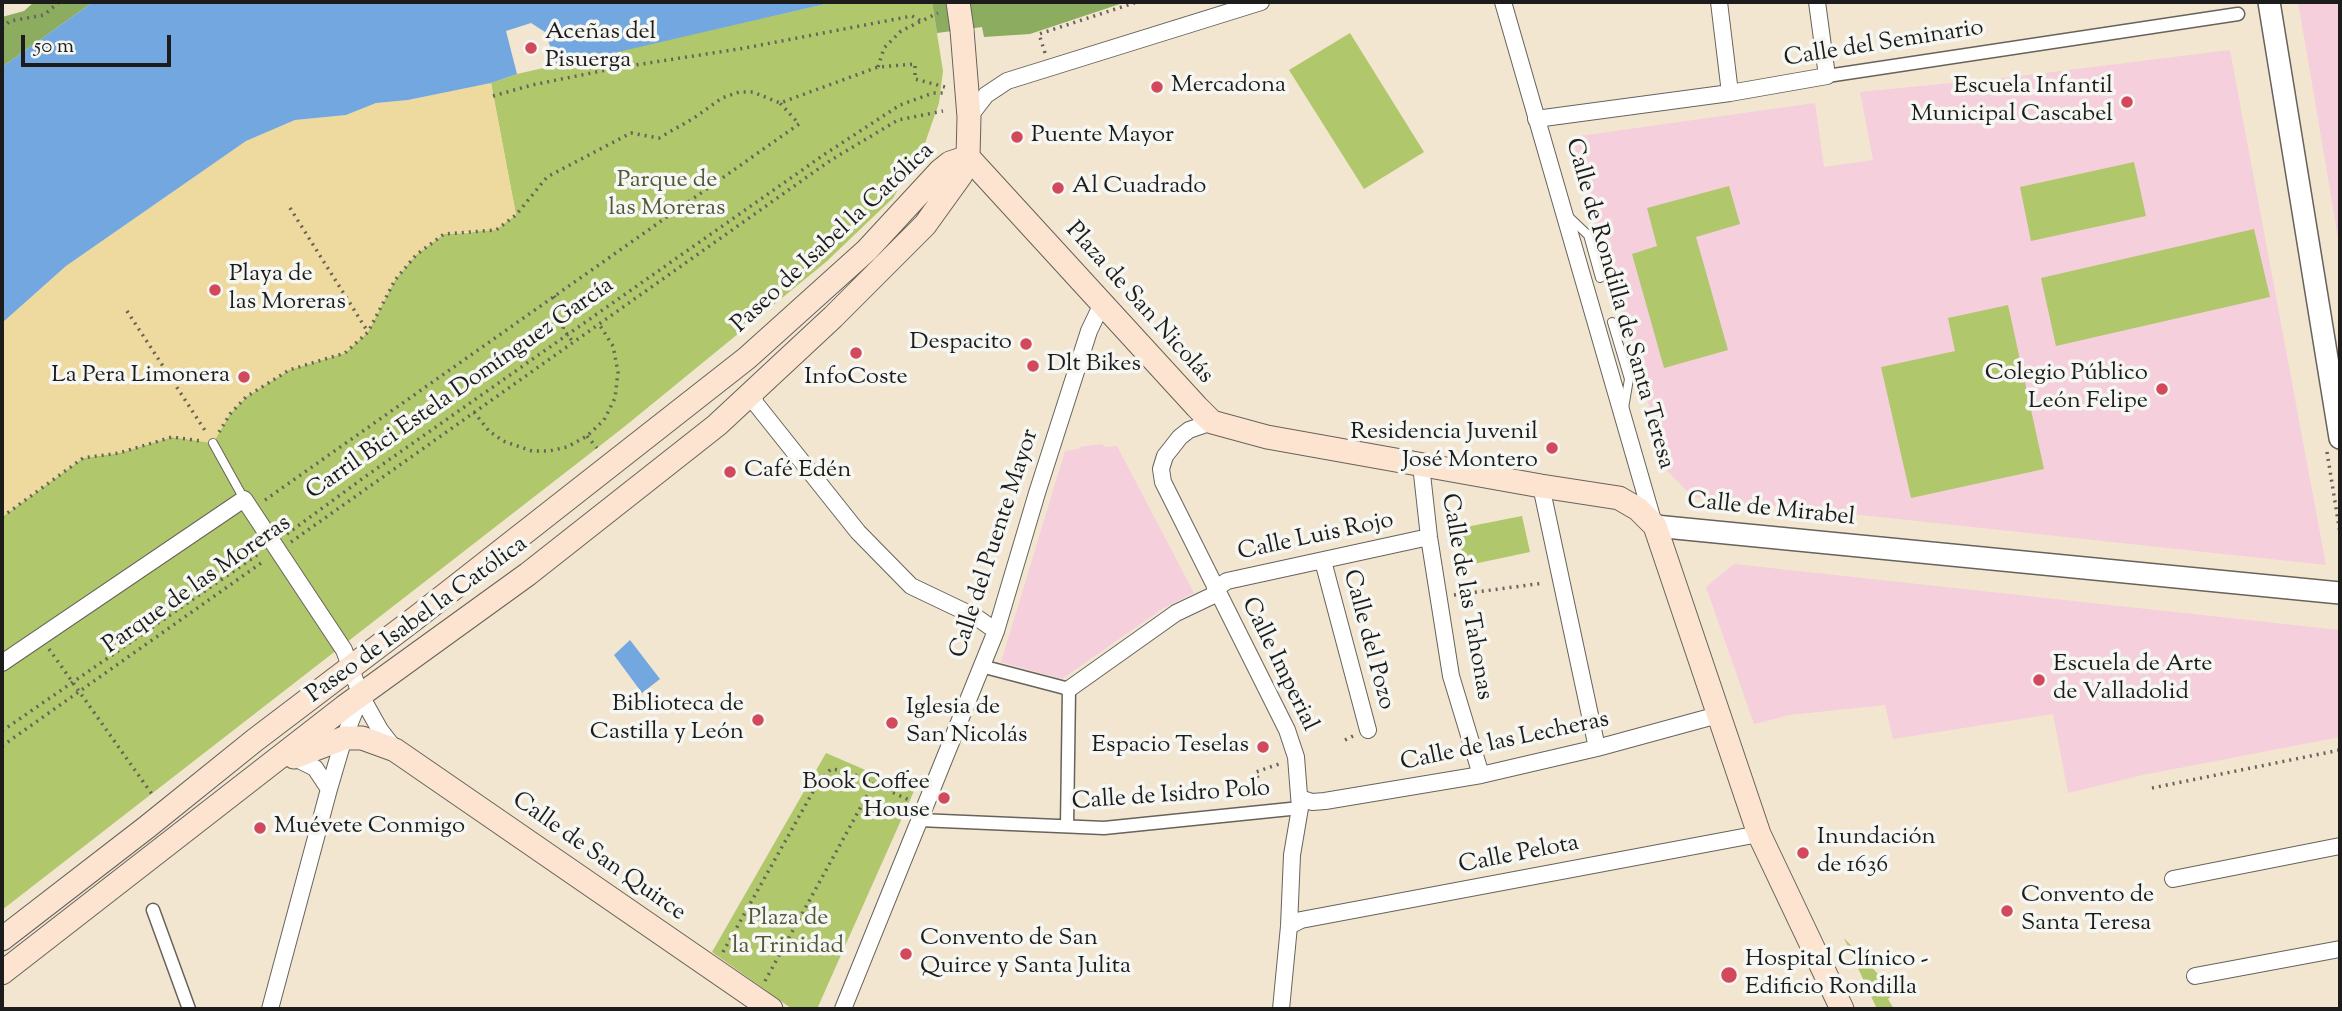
<!DOCTYPE html>
<html>
<head>
<meta charset="utf-8">
<style>
	body { margin:0 }
	#map { position:relative; width:2342px; height:1011px; overflow:hidden; background:#f2e6d1; font-family:"Sorts Mill Goudy",serif }
	canvas { display:block }
	.frame { position:absolute; inset:0; border:4px solid #1c1c1c; pointer-events:none }
	.scale { position:absolute; left:21px; top:35px; width:150px; height:32px; box-sizing:border-box; border:4px solid #1c1c1c; border-top:0; padding-left:9px; font-size:21px; line-height:24px; white-space:nowrap; color:#1c1c1c; -webkit-text-stroke:5px #f6f6f2; paint-order:stroke }
</style>
</head>
<body>
<div id="map">
<canvas width="2342" height="1011"></canvas>
<div class="frame"></div>
<div class="scale">50 m</div>
</div>
<script>
const context = document.querySelector('canvas').getContext('2d');
context.lineJoin = 'round';
function fill(path, color) {
  context.fillStyle = color;
  context.fill(path, 'evenodd');
}
function poly(rows) {
  const path = new Path2D();
  for (const r of rows) {
    path.moveTo(r[0], r[1]);
    for (let i = 2; i < r.length; i += 2) path.lineTo(r[i], r[i + 1]);
  }
  return path;
}
function trace(path, color, width, dash) {
  context.strokeStyle = color;
  context.lineWidth = width;
  context.lineCap = dash ? 'butt' : 'round';
  context.setLineDash(dash || []);
  context.stroke(path);
}
function drawText(font, color, halo, rows, align = 'center') {
  context.font = font + ' "Sorts Mill Goudy",serif';
  context.lineWidth = 7;
  context.setLineDash([]);
  context.textBaseline = 'middle';
  context.strokeStyle = halo;
  context.fillStyle = color;
  for (const [text, x, y, turn = 0] of rows) {
    context.save();
    context.translate(x, y);
    context.rotate((+turn || 0) * Math.PI / 180);
    context.textAlign = isNaN(turn) ? turn : align;
    if (halo) context.strokeText(text, 0, 0);
    context.fillText(text, 0, 0);
    context.restore();
  }
}
fill(poly([
	[2298,2,2340,2,2340,250,2316,107],
	[2230,50,2326,565,1693,497,1668,472,1572,137,1815,103,1824,167,1873,160,1860,92,2012,77],
	[1103,444,1104,447,1117,446,1194,593,1162,609,1062,679,1001,662,1065,451,1079,449,1079,447],
	[1734,564,2340,630,2340,737,2143,775,2068,793,2053,714,1893,739,1885,705,1790,715,1754,724,1706,587]
]), '#f5cfdc');
fill(poly([
	[834,2,932,2,943,71,939,103,925,143,893,198,826,262,624,427,2,910,2,517,83,458,119,453,172,437,213,443,230,414,246,397,289,370,345,353,368,332,395,280,416,255,444,234,470,233,507,221,516,215,491,83,517,74],
	[1350,33,1424,152,1364,189,1289,70],
	[2134,162,2146,216,2031,241,2020,187],
	[1729,186,1740,224,1696,237,1728,350,1664,368,1632,254,1657,246,1647,208],
	[2254,229,2270,297,2056,346,2041,278],
	[2008,305,2044,469,1911,498,1881,367,1955,351,1948,318],
	[1522,516,1530,552,1464,566,1456,529],
	[826,753,914,791,817,1009,792,1009,712,952],
	[1844,938,1895,992,1888,999,1894,1009,1877,1009]
]), '#b0c76b');
fill(poly([
	[34,2,93,2,2,67,2,17,24,11],
	[932,2,1126,2,1030,34,984,37,982,27,937,33]
]), '#8cac5f');
fill(poly([
	[491,83,516,215,496,230,444,234,416,255,395,280,368,332,345,353,289,370,246,397,230,414,213,443,172,437,119,453,83,458,2,517,2,323,66,266,246,141,295,120,346,115,376,103,408,100]
]), '#eeda9e');
fill(poly([
	[93,2,834,2,557,66,545,32,531,23,506,31,517,74,491,83,408,100,376,103,346,115,295,120,246,141,66,266,2,323,2,67],
	[630,640,660,679,642,693,614,655]
]), '#73a7e0');
const service = poly([
	[1569,217,1588,235,1600,278],
	[1612,322,1629,379,1624,408],
	[213,443,244,499]
]);
const pedestrian = poly([
	[1827,76,2238,14],
	[981,666,1069,689,1067,826],
	[919,820,1104,828,1300,808],
	[153,910,189,1009]
]);
const minor = poly([
	[1503,2,1654,524],
	[1719,2,1730,93],
	[969,117,986,95,1007,81,1261,2],
	[1536,119,1730,93,1827,76,1817,2],
	[752,393,756,404,858,532,911,586,976,617,996,631],
	[1212,422,1189,430,1180,437,1165,456,1161,469,1163,482,1287,730,1296,757,1300,808,1292,855,1289,926,1281,1009],
	[1421,465,1429,537,1451,676,1481,775],
	[1541,486,1597,748],
	[1323,561,1368,730],
	[1215,589,1227,581,1429,537],
	[2,663,244,499,344,650,361,696,380,730,394,748],
	[1069,689,1176,613,1218,593],
	[329,789,344,738,360,698],
	[1300,798,1312,802,1325,801,1481,775,1597,748,1718,715],
	[2173,879,2340,846],
	[1289,926,1301,920,1759,834],
	[2195,976,2340,949],
	[270,1009,329,789,315,768,293,757],
	[843,1009,996,631,1037,493,1089,331,1099,310,1100,302]
]);
const tertiary = poly([
	[2269,2,2340,438],
	[1655,526,2340,593]
]);
const secondary = poly([
	[968,157,1197,407,1212,422,1267,437,1541,486,1619,498,1638,509,1655,526,1759,834,1842,1009],
	[294,757,344,738,362,738,395,750,771,1009],
	[2,939,147,827,255,740,417,617,747,358,867,250,940,171,950,163,968,157],
	[2,973,344,707,528,574,717,425,833,317,925,225,961,175,968,157,969,117,962,30]
]);
trace(service, '#67635b', 10);
trace(pedestrian, '#67635b', 15);
trace(minor, '#67635b', 18);
trace(tertiary, '#67635b', 24);
trace(secondary, '#67635b', 25);
trace(poly([
	[2,28,10,21,44,15,59,2],
	[1045,53,1039,34,1137,2],
	[878,67,884,48,901,31,938,13],
	[493,96,532,85,616,68,745,48,912,16,921,21],
	[290,208,368,332],
	[554,296,566,313,563,329,573,342],
	[127,311,206,432],
	[474,412,489,431,503,441,532,451,549,451,567,447,587,436,604,420,615,398,618,372,613,346,599,324],
	[219,432,230,414,246,397,289,370,345,353,368,332,395,280,416,255,444,234,496,230,516,215,547,177,631,133,659,138,694,118,722,98,739,92,753,92,780,103,878,67,915,64,915,79,945,87],
	[587,436,597,448],
	[2327,452,2340,533],
	[265,500,799,124,780,103],
	[2,517,83,458,119,453,172,437,200,441],
	[287,534,366,476,825,154,900,105,933,93,946,93],
	[291,542,831,160,898,120,943,111],
	[1454,595,1544,583],
	[49,649,154,797],
	[2,731,260,553],
	[1345,740,1353,736],
	[2,746,264,561],
	[2152,788,2340,750],
	[1264,798,1256,772,1279,764],
	[723,952,819,781,831,769,847,771,909,800],
	[765,981,874,783]
]), '#67635b', 3.5, [2, 5]);
trace(service, '#fff', 8);
trace(pedestrian, '#fff', 12);
trace(minor, '#fff', 16);
trace(tertiary, '#fff', 21);
trace(secondary, '#fde4d1', 23);
const secondaryBridge = poly([
	[958,2,962,30]
]);
trace(secondaryBridge, '#67635b', 25, []);
trace(secondaryBridge, '#fde4d1', 23);
for (const [x, y, r, color] of [
	[531,48,7,"#d1495b"],
	[1157,87,7,"#d1495b"],
	[2127,102,7,"#d1495b"],
	[1017,137,7,"#d1495b"],
	[1058,188,7,"#d1495b"],
	[215,290,7,"#d1495b"],
	[1026,344,7,"#d1495b"],
	[856,353,7,"#d1495b"],
	[1033,366,7,"#d1495b"],
	[244,377,7,"#d1495b"],
	[2162,389,7,"#d1495b"],
	[1552,448,7,"#d1495b"],
	[730,472,7,"#d1495b"],
	[2039,680,7,"#d1495b"],
	[758,720,7,"#d1495b"],
	[892,723,7,"#d1495b"],
	[1263,747,7,"#d1495b"],
	[944,798,7,"#d1495b"],
	[260,828,7,"#d1495b"],
	[1803,853,7,"#d1495b"],
	[2007,911,7,"#d1495b"],
	[906,954,7,"#d1495b"],
	[1729,975,9,"#d1495b"]
]) {
  const dot = new Path2D();
  dot.arc(x, y, r, 0, 2 * Math.PI);
  context.fillStyle = color;
  context.fill(dot);
  trace(dot, '#f6f6f2', 2.5);
}
drawText('24px', '#1c1c1c', '#f6f6f2', [
	["Aceñas del",545,34],
	["Pisuerga",545,62],
	["Mercadona",1171,87],
	["Escuela Infantil",2113,88,"right"],
	["Municipal Cascabel",2113,116,"right"],
	["Puente Mayor",1031,137],
	["Al Cuadrado",1072,188],
	["Playa de",229,276],
	["las Moreras",229,304],
	["Despacito",1012,344,"right"],
	["Dlt Bikes",1047,366],
	["Colegio Público",2148,375,"right"],
	["León Felipe",2148,403,"right"],
	["La Pera Limonera",230,377,"right"],
	["InfoCoste",856,379,"center"],
	["Residencia Juvenil",1538,434,"right"],
	["José Montero",1538,462,"right"],
	["Café Edén",744,472],
	["Escuela de Arte",2053,666],
	["de Valladolid",2053,694],
	["Biblioteca de",744,706,"right"],
	["Castilla y León",744,734,"right"],
	["Iglesia de",906,709],
	["San Nicolás",906,737],
	["Espacio Teselas",1249,747,"right"],
	["Book Coffee",930,784,"right"],
	["House",930,812,"right"],
	["Muévete Conmigo",274,828],
	["Inundación",1817,839],
	["de 1636",1817,867],
	["Convento de",2021,897],
	["Santa Teresa",2021,925],
	["Convento de San",920,940],
	["Quirce y Santa Julita",920,968],
	["Hospital Clínico -",1745,961],
	["Edificio Rondilla",1745,989]
], 'left');
drawText('24px', '#1c1c1c', '#f6f6f2', [
	["Calle del Seminario",1884,45,-9],
	["Paseo de Isabel la Católica",834,239,-43],
	["Plaza de San Nicolás",1138,304,48],
	["Calle de Rondilla de Santa Teresa",1618,304,74],
	["Carril Bici Estela Domínguez García",461,390,-35],
	["Calle de Mirabel",1771,511,6],
	["Calle Luis Rojo",1316,538,-12],
	["Calle del Puente Mayor",996,544,-72],
	["Parque de las Moreras",198,586,-35],
	["Calle de las Tahonas",1465,597,80],
	["Paseo de Isabel la Católica",418,621,-36],
	["Calle del Pozo",1367,640,75],
	["Calle Imperial",1278,665,64],
	["Calle de las Lecheras",1505,743,-12],
	["Calle de Isidro Polo",1171,797,-4],
	["Calle Pelota",1519,856,-11],
	["Calle de San Quirce",598,858,35]
]);
drawText('24px', '#505838', '#f6f6f2', [
	["Parque de",667,182],
	["las Moreras",667,210],
	["Plaza de",788,920],
	["la Trinidad",788,948]
]);
</script>
</body>
</html>
